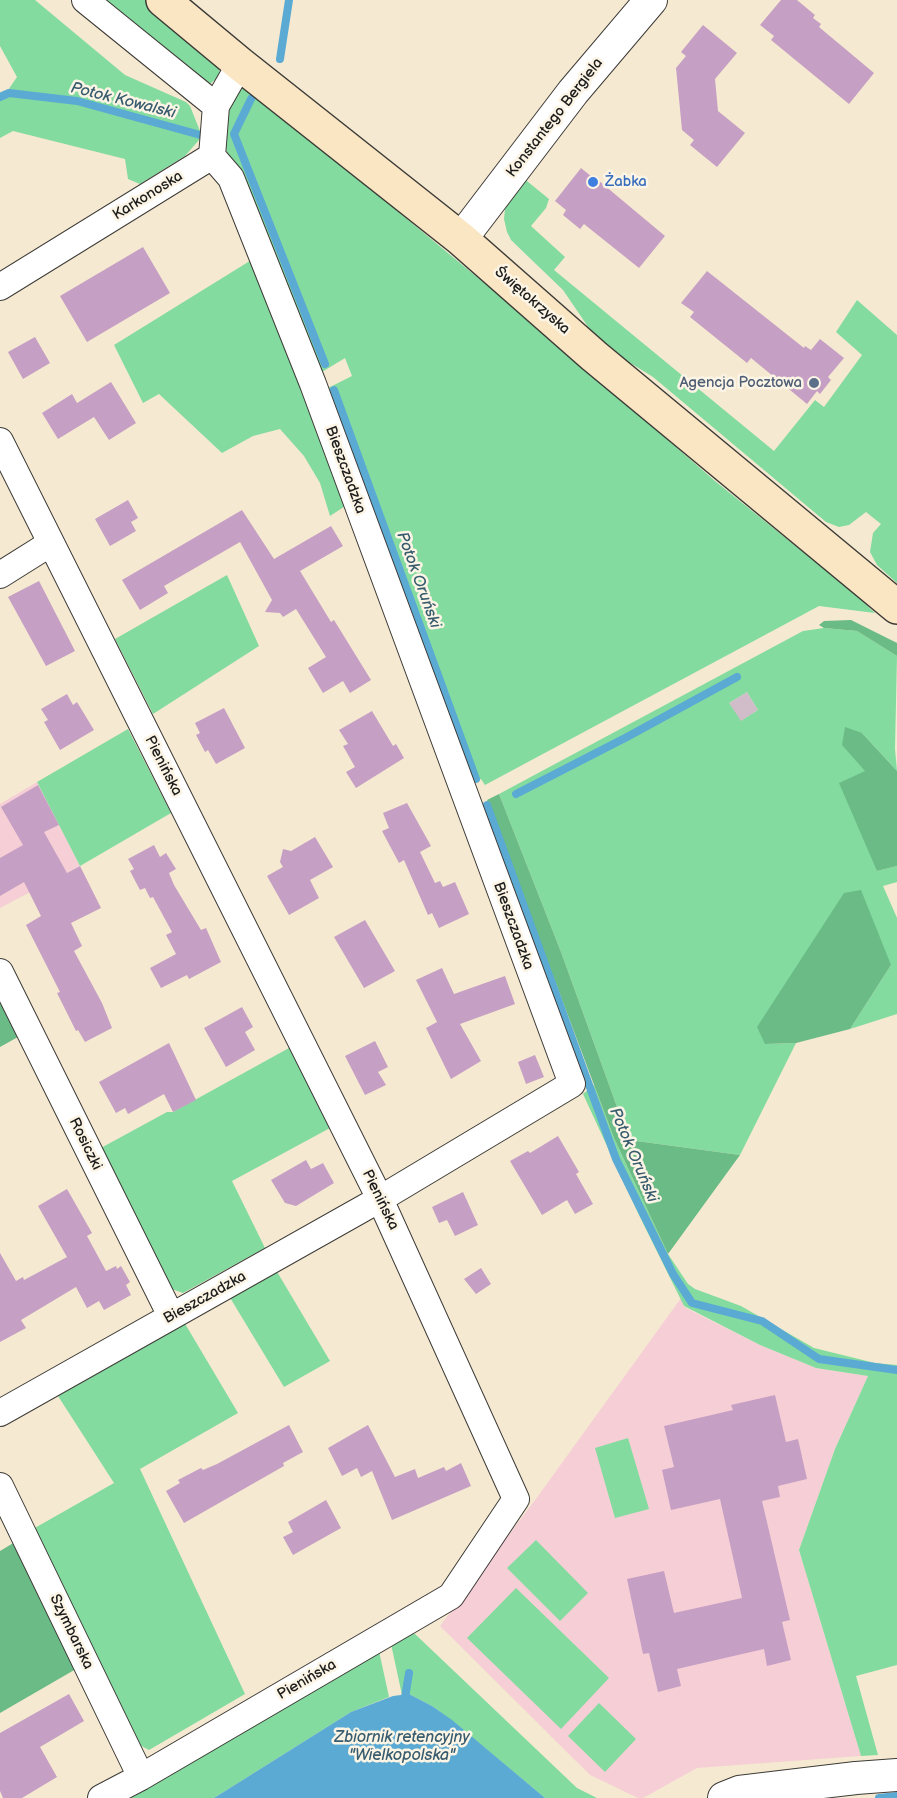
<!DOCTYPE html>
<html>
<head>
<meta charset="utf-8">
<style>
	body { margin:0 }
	canvas { display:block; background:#f5e9d1 }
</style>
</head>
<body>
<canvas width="897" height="1798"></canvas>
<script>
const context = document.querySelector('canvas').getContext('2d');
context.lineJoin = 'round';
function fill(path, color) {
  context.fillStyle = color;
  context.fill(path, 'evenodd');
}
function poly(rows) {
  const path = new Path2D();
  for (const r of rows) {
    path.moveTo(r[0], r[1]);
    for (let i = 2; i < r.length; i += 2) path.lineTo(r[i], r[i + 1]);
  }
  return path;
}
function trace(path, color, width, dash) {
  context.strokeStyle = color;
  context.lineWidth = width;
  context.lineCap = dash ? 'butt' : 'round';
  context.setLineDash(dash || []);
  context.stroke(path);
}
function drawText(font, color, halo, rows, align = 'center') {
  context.font = font + ' "Balsamiq Sans",sans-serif';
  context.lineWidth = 5;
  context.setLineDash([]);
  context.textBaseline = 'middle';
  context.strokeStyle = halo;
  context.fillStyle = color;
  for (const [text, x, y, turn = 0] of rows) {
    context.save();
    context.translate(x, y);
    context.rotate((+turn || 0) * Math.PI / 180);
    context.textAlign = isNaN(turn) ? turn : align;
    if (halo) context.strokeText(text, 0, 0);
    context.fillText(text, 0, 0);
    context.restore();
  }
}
fill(poly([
	[37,782,80,866,0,908,0,804],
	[681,1298,684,1307,760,1345,816,1368,868,1376,835,1449,799,1550,861,1756,697,1768,643,1798,638,1798,590,1775,440,1626,538,1496]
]), '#f6cfd6');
fill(poly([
	[747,692,758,710,740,722,729,703]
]), '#d1bdc9');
fill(poly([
	[0,0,35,0,125,75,186,102,190,106,200,131,199,140,185,156,140,184,128,179,125,159,13,131,0,138,0,98,4,96,17,77,0,46],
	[98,0,145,0,210,53,220,68,218,77,210,84,192,78],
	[242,87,249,88,548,336,715,481,855,594,875,613,819,606,485,785,481,779,472,782,328,388,352,376,345,358,322,372,233,161,227,152,222,133,231,101,237,91],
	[522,177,549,199,546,208,531,226,565,257,554,270,774,451,815,400,824,407,862,355,836,332,857,300,897,335,897,583,877,565,870,552,873,533,881,524,866,512,849,525,839,527,826,522,653,377,611,351,595,337,563,290,511,240,507,232,504,219,505,209],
	[253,259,350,503,330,516,320,483,304,456,280,429,253,436,222,453,159,394,143,403,114,345],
	[227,575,259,646,153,714,115,639],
	[824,628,857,631,897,656,895,749,897,771,862,733,843,745,866,771,877,871,897,866,897,882,883,886,897,918,897,1014,850,1029,891,965,766,1044,796,1043,740,1155,629,1140,561,952,499,794,803,631],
	[747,692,758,710,741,721,729,703],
	[128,729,171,813,80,866,37,782],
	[289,1048,330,1128,232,1181,265,1248,183,1293,166,1287,99,1149,167,1112,173,1112],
	[594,1085,614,1138,668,1254,688,1284,695,1289,741,1306,814,1348,875,1363,897,1365,897,1665,856,1676,878,1755,861,1756,799,1550,835,1449,868,1376,816,1368,760,1345,684,1306,638,1213,583,1094],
	[276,1270,330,1361,284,1387,229,1296],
	[184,1322,238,1413,140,1469,245,1694,149,1750,136,1743,33,1529,114,1483,58,1396,120,1361],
	[628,1438,649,1509,615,1518,595,1448],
	[536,1540,588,1593,560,1621,507,1568],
	[516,1588,609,1678,561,1729,467,1638],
	[410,1633,415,1634,577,1788,597,1798,545,1798,451,1720,432,1706,409,1694,402,1695,391,1644],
	[379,1651,389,1697,351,1712,214,1798,131,1798,129,1795],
	[599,1703,636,1739,605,1772,568,1736]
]), '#83db9f');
fill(poly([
	[851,620,897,643,897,656,857,631,824,628,819,625,824,621],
	[845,727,862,733,897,771,897,866,877,871,839,783,865,771,842,745],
	[499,794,561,952,629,1140,740,1155,668,1254,614,1138,487,800],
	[861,890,891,965,850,1029,796,1043,765,1044,757,1027,844,893],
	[0,999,18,1037,0,1047],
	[15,1542,76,1669,0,1713,0,1551]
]), '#6abb86');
fill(poly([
	[409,1694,432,1706,452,1720,545,1798,214,1798,351,1712,393,1696]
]), '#5aaad4');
trace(poly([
	[280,59,289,0],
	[0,97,9,93,77,101,204,136],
	[251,99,234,134,325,364],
	[334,390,476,779],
	[516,794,627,737,737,677],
	[487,805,616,1159,673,1274,692,1303,762,1321,819,1359,897,1370],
	[404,1704,409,1673],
	[879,1798,897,1796]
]), '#5aaad4', 8);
fill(poly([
	[781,0,797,0,815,15,813,18,821,24,819,27,874,73,849,104,771,40,774,36,760,25],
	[703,25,737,53,715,79,718,111,745,133,717,167,690,145,694,140,682,130,676,68,686,56,681,52],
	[581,168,597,181,598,180,665,236,639,268,584,224,580,229,563,215,566,210,555,201],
	[143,247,170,293,87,342,60,296],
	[707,271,804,348,805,346,811,350,820,339,844,358,828,377,831,380,820,394,817,391,807,404,751,358,747,363,690,317,694,312,681,303],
	[35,337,50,363,23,379,8,352],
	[111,382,136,423,109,440,94,417,58,439,42,413,72,394,77,403],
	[128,500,138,518,131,522,136,531,110,546,95,519],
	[242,510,274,559,331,526,343,546,300,571,331,622,334,620,371,680,350,693,343,681,323,693,308,668,326,657,296,609,283,617,280,613,265,612,272,600,240,542,164,586,168,593,140,610,122,580],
	[39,581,75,651,46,666,8,597],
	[67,694,73,705,77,702,94,730,60,750,44,722,48,720,41,709],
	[224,708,245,748,216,764,208,750,205,752,196,735,200,733,195,723],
	[372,711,393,746,396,744,404,758,356,788,346,772,355,767,343,746,348,744,339,730],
	[38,785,59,825,44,832,67,873,80,866,101,908,71,923,82,946,74,951,102,1003,112,1028,85,1042,78,1030,76,1031,57,993,60,992,26,925,41,916,24,882,0,896,0,858,23,845,1,807],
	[407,803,431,846,420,852,435,883,440,881,443,887,455,882,469,914,439,928,432,913,428,915,404,860,399,863,382,831,389,828,383,813],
	[315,837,333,867,310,880,319,898,289,915,267,876,283,867,280,862,283,849,291,851],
	[154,845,160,857,166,853,176,869,169,873,174,885,201,930,206,928,221,962,189,979,187,975,161,988,150,968,176,954,166,935,172,932,153,897,150,898,145,888,140,890,130,871,134,869,128,859],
	[365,920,395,971,364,988,334,937],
	[442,968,454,994,505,976,515,1004,460,1024,481,1061,451,1079,426,1028,437,1022,416,980],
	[242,1007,253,1027,245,1032,255,1050,226,1067,204,1028],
	[375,1041,388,1067,378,1072,386,1085,365,1095,345,1056],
	[169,1043,196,1100,173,1112,164,1094,128,1114,125,1108,116,1113,99,1082],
	[535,1055,544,1077,526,1084,518,1062],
	[558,1136,579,1172,576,1174,593,1204,575,1214,567,1200,542,1215,510,1161,528,1151,530,1153],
	[306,1160,311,1169,323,1163,334,1183,296,1206,285,1203,271,1180],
	[67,1189,92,1233,87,1236,106,1271,116,1266,117,1269,121,1266,130,1282,126,1285,131,1295,104,1310,99,1301,87,1308,76,1287,21,1320,26,1328,0,1342,0,1253,16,1281,23,1277,24,1280,67,1257,38,1206],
	[463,1192,478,1225,455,1236,447,1220,439,1223,432,1207],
	[481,1268,491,1284,476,1294,464,1279],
	[775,1395,786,1442,798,1439,807,1479,778,1486,780,1497,762,1501,790,1620,782,1622,791,1660,767,1666,764,1649,677,1669,681,1686,658,1692,649,1653,643,1654,627,1579,664,1571,674,1613,742,1598,720,1499,671,1510,662,1470,674,1467,664,1426,733,1410,731,1405],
	[289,1425,303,1452,283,1463,284,1466,184,1523,166,1491,180,1483,178,1480,201,1468,203,1470,217,1464],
	[368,1425,395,1477,415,1469,418,1478,444,1467,446,1471,461,1463,471,1486,392,1520,372,1471,361,1477,357,1468,342,1476,328,1448],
	[326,1500,341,1528,293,1555,283,1537,293,1532,288,1522],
	[69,1694,84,1721,40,1747,57,1777,22,1798,3,1798,0,1791,0,1733]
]), '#c69fc4');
const minor = poly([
	[85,0,216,106],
	[212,156,216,106,240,64],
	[0,287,212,156],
	[0,441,380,1199,516,1499,451,1596,141,1777,101,1798],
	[0,575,51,543],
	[0,972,171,1316],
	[0,1413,380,1199,572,1084,313,384,231,178,212,156],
	[0,1486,141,1777]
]);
const tertiary = poly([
	[461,239,573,92,651,0],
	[724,1798,739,1792,856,1778,897,1775]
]);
const secondary = poly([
	[163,0,240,64,461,239,594,356,897,607]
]);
trace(minor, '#3d3b37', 28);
trace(tertiary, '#3d3b37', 34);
trace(secondary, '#3d3b37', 36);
trace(minor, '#fff', 26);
trace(tertiary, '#fff', 32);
trace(secondary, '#fbe6c4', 33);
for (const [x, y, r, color] of [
	[593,182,6,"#3f7fe0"],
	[814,383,6,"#5c6f8a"]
]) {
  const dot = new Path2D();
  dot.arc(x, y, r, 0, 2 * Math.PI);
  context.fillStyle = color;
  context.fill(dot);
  trace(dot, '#fcf5e5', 2);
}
drawText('15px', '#1c1c1c', '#fcf5e5', [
	["Konstantego Bergiela",555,118,-52],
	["Karkonoska",148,196,-32],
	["Świętokrzyska",532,301,41],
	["Bieszczadzka",345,470,70],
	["Pienińska",163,766,63],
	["Bieszczadzka",513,926,70],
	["Rosiczki",85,1144,64],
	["Pienińska",380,1200,64],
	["Bieszczadzka",205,1298,-29],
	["Szymbarska",71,1632,64],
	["Pienińska",307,1680,-30]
]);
drawText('15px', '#366cbe', '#fcf5e5', [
	["Żabka",605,182]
], 'left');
drawText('15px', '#4e5e75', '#fcf5e5', [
	["Agencja Pocztowa",802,383]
], 'right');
drawText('italic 16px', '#385c6f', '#fcf5e5', [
	["Potok Kowalski",123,101,14],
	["Potok Oruński",418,580,70],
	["Potok Oruński",633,1155,67],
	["Zbiornik retencyjny",402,1738],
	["\"Wielkopolska\"",402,1756]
]);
</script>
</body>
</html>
